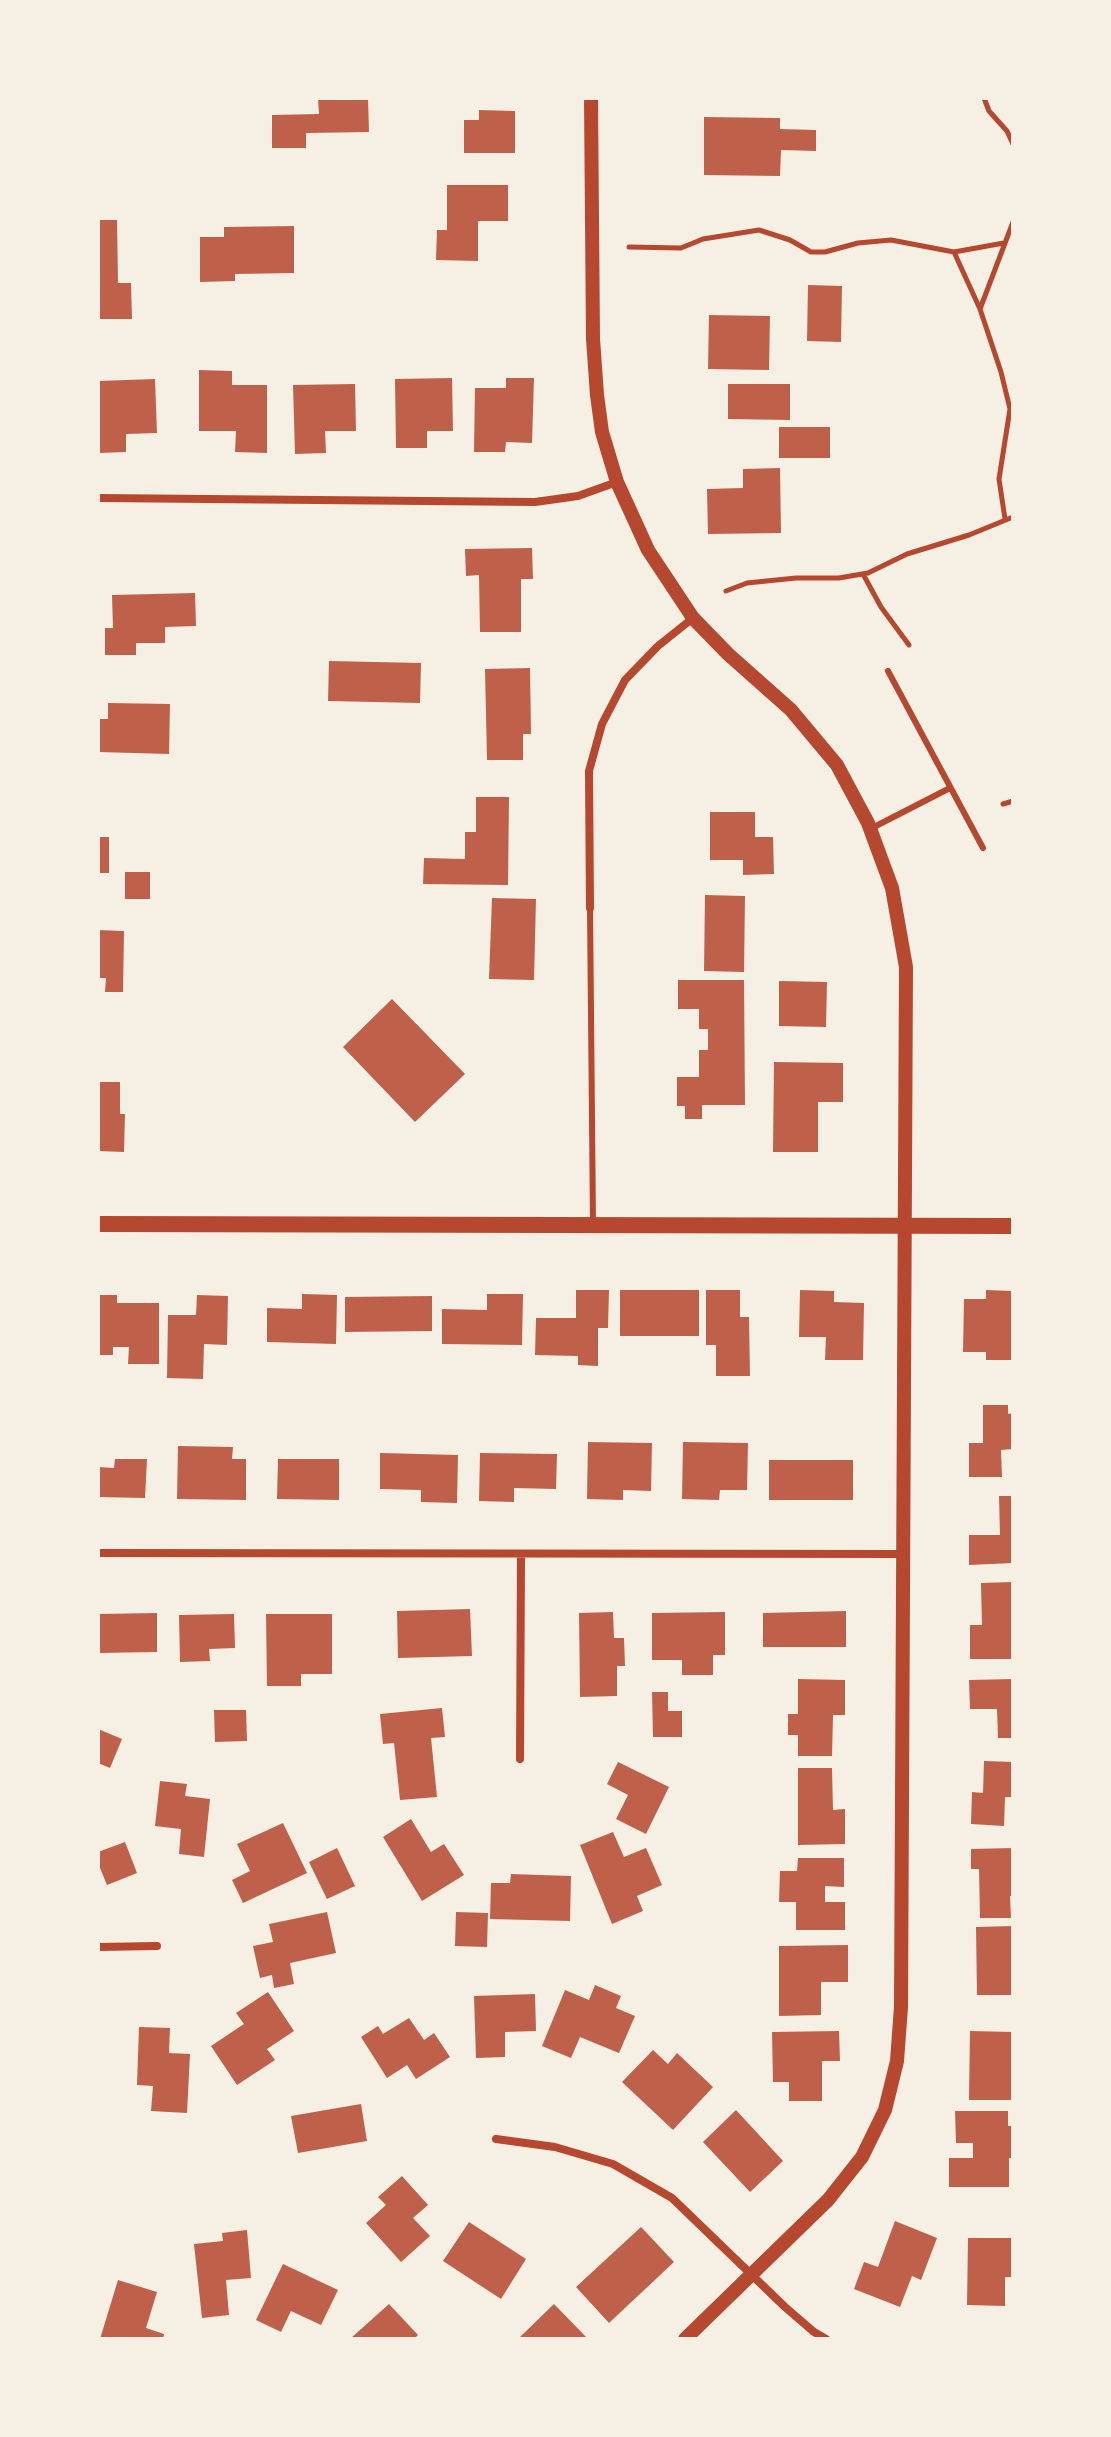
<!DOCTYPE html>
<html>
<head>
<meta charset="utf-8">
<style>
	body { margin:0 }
	#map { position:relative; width:1111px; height:2437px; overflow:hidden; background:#f6efe4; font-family:Lato,sans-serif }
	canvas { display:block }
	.frame { position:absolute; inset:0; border:100px solid #f6efe4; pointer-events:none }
</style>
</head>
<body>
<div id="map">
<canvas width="1111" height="2437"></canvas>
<div class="frame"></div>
</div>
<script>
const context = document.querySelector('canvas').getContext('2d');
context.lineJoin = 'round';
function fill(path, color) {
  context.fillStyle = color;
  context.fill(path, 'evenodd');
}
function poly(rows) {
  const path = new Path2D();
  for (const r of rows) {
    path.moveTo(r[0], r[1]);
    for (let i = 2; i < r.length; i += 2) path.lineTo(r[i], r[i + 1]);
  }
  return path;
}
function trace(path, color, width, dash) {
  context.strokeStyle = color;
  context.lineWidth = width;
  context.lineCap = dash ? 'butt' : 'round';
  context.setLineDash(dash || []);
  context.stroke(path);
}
fill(poly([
	[318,98,368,98,369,132,306,133,306,148,272,148,272,115,319,114],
	[479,110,515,111,515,153,464,153,464,120,479,120],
	[704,117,780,118,780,129,816,130,816,151,781,150,780,176,704,175],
	[447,185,508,185,508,221,478,221,478,261,436,260,437,230,447,230],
	[98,220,117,220,118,283,131,283,132,319,98,319],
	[294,226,294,273,235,274,235,281,200,282,200,237,224,237,224,227],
	[808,285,842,286,841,342,807,341],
	[709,315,770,316,769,370,708,369],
	[199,370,232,371,232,385,267,385,267,453,235,452,236,431,199,431],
	[452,378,453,431,427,431,427,448,396,448,395,379],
	[506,378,534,378,532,443,506,442,505,452,474,452,475,388,506,388],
	[155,379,157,433,126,434,126,452,98,453,98,381],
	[355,384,356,431,325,431,326,453,295,454,293,385],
	[728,384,790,384,790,420,728,419],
	[779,427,830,427,830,458,779,458],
	[780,468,781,533,708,534,707,489,743,488,743,469],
	[532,548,533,579,521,579,521,632,480,632,479,575,466,576,465,549],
	[195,593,196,626,165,627,165,643,136,643,136,655,105,655,105,628,113,628,112,595],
	[329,661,421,663,420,703,328,701],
	[530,668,531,734,523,734,523,760,487,760,485,669],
	[108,703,170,704,169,754,98,752,98,719,108,719],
	[476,797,509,797,508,885,423,884,424,858,465,859,465,832,476,832],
	[710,812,755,812,755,837,773,837,774,874,743,875,743,860,710,860],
	[98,837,109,837,109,873,98,873],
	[125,872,150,872,150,899,125,899],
	[705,895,745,896,744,972,704,971],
	[492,898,536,899,534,980,489,979],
	[98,930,124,931,123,992,105,992,106,978,98,978],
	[678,980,744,980,745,1105,702,1105,702,1119,685,1119,685,1106,677,1106,677,1077,699,1077,699,1050,708,1050,708,1029,699,1029,699,1009,678,1009],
	[779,981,827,982,826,1027,779,1026],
	[392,999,465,1074,415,1122,343,1047],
	[774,1062,843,1063,843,1102,818,1102,818,1152,773,1152],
	[98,1082,120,1082,120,1114,125,1114,124,1152,98,1151],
	[576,1290,609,1290,608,1328,598,1328,598,1366,578,1365,578,1356,535,1355,536,1318,576,1318],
	[620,1290,699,1290,699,1336,620,1336],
	[706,1290,740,1290,740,1317,749,1317,750,1376,716,1376,716,1345,706,1345],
	[800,1290,834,1291,834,1302,864,1303,863,1360,825,1360,826,1337,799,1337],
	[986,1290,1013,1291,1013,1360,986,1360,986,1352,963,1352,964,1299,986,1299],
	[302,1294,337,1295,336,1344,267,1342,267,1308,302,1309],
	[487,1294,523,1294,522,1345,442,1344,442,1309,487,1310],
	[98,1295,117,1295,117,1303,159,1303,159,1364,128,1364,129,1347,113,1347,113,1355,98,1355],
	[197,1295,228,1296,227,1345,204,1344,203,1379,167,1378,168,1315,196,1315],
	[432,1296,432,1331,345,1332,345,1297],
	[983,1405,1008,1405,1008,1414,1013,1413,1013,1449,1001,1450,1002,1477,969,1477,969,1443,983,1443],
	[588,1442,652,1443,651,1491,623,1490,623,1500,587,1499],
	[683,1442,748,1443,747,1490,720,1490,719,1500,682,1499],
	[178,1446,233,1447,232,1459,246,1459,246,1500,177,1499],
	[380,1453,458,1455,457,1503,421,1502,421,1490,380,1489],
	[480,1453,557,1454,556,1489,514,1488,514,1502,479,1501],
	[115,1459,147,1459,145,1498,98,1497,98,1467,114,1468],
	[278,1459,339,1459,339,1500,277,1499],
	[769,1460,853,1460,853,1500,769,1500],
	[999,1496,1013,1496,1013,1563,969,1565,969,1535,1000,1535],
	[1013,1582,1013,1659,970,1659,970,1625,982,1625,981,1583],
	[470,1609,472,1656,398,1658,397,1611],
	[846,1611,846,1647,763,1647,763,1613],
	[613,1612,614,1638,624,1638,625,1666,617,1666,617,1696,580,1697,579,1613],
	[725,1612,725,1655,713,1655,713,1675,682,1675,682,1660,652,1660,652,1613],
	[157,1613,157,1652,98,1653,98,1614],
	[234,1614,235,1648,209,1649,210,1661,180,1662,179,1615],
	[266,1614,332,1614,332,1674,301,1674,301,1686,267,1686],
	[798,1679,845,1680,845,1715,833,1715,832,1756,798,1756,798,1735,788,1735,788,1714,798,1714],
	[1013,1679,1013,1738,998,1738,997,1709,970,1709,969,1680],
	[652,1692,668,1692,668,1711,682,1711,682,1737,653,1737],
	[442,1708,445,1737,431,1738,437,1797,400,1800,394,1743,383,1744,380,1714],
	[214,1710,246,1710,247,1741,215,1742],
	[98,1729,122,1739,110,1768,98,1763],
	[984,1761,1013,1762,1013,1797,1005,1797,1004,1826,971,1824,972,1792,983,1793],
	[618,1762,669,1787,646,1834,616,1819,628,1795,607,1784],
	[798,1768,832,1768,833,1810,845,1809,845,1844,798,1845],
	[160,1781,187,1784,185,1796,210,1799,204,1857,179,1854,181,1829,155,1826],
	[411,1819,431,1852,444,1844,464,1875,422,1901,383,1837],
	[283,1823,307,1873,243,1903,232,1880,250,1871,237,1844],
	[613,1832,624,1857,646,1848,662,1885,637,1896,643,1911,612,1924,580,1845],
	[125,1842,137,1873,107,1885,98,1863,98,1852],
	[337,1848,355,1886,327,1899,309,1862],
	[1013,1848,1013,1896,1010,1896,1011,1918,980,1918,979,1869,971,1869,971,1849],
	[798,1858,844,1858,844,1887,825,1886,825,1902,845,1902,845,1930,796,1930,796,1902,779,1902,780,1871,797,1871],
	[511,1874,571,1876,570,1921,490,1919,491,1883,510,1883],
	[327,1912,336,1953,290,1963,294,1984,274,1988,272,1975,260,1978,253,1946,273,1942,269,1924],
	[456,1912,488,1913,487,1947,455,1946],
	[1013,1926,1013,1995,977,1995,976,1927],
	[848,1945,848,1982,821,1982,821,2015,779,2016,779,1946],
	[595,1985,621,1996,616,2008,635,2016,619,2053,580,2037,571,2058,542,2046,565,1990,589,2000],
	[268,1992,294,2031,267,2049,275,2060,237,2085,211,2046,244,2024,236,2013],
	[535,1994,536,2031,505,2032,505,2057,476,2058,474,1996],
	[409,2018,424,2040,434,2033,450,2057,416,2079,407,2065,387,2078,361,2037,378,2026,383,2034],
	[139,2027,170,2028,169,2053,190,2054,187,2113,151,2111,153,2086,137,2085],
	[839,2031,840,2061,822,2061,822,2101,789,2101,789,2082,773,2082,772,2032],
	[970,2031,1013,2032,1013,2100,969,2100],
	[653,2050,668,2064,677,2053,713,2087,673,2130,622,2082],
	[361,2104,367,2141,298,2153,291,2116],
	[736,2110,783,2161,750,2192,703,2142],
	[955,2111,1008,2111,1008,2126,1013,2126,1013,2158,1009,2158,1009,2187,949,2187,949,2158,973,2158,973,2143,956,2143],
	[402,2176,428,2205,413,2218,430,2236,401,2262,366,2223,386,2205,378,2197],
	[895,2221,937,2238,921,2280,912,2276,900,2307,854,2289,864,2262,878,2267],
	[469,2222,526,2259,501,2299,443,2261],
	[641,2227,674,2262,609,2323,576,2287],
	[247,2230,251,2278,226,2280,229,2315,202,2318,194,2244,223,2241,222,2233],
	[968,2238,1013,2238,1013,2277,1005,2277,1005,2306,967,2305],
	[283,2264,338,2290,321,2325,291,2311,281,2332,256,2320],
	[118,2280,157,2292,146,2328,164,2334,163,2339,100,2339],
	[389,2304,418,2335,414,2339,350,2339],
	[554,2304,588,2339,518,2339]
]), '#bf614a');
trace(poly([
	[984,98,989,111,1007,131,1013,144],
	[629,247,681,248,703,239,759,230,790,240,811,252,825,252,858,243,891,240,954,252,980,309],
	[954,252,1004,243],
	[1005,519,999,479,1010,409,1001,372,980,309,1013,222],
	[863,574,881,607,909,645],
	[726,591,747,583,796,578,839,578,868,573,907,554,969,535,1013,517],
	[1003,804,1013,801]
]), '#b5482f', 5);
trace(poly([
	[888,671,983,848],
	[872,828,950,788],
	[590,908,593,1225]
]), '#b5482f', 6);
trace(poly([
	[98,498,535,502,578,496,617,482],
	[590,908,589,771,602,724,625,680,658,646,693,618],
	[98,1553,904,1554],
	[520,1759,521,1554],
	[98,1947,157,1946],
	[496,2139,555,2147,613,2164,672,2198,785,2307,814,2332,826,2339]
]), '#b5482f', 8);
trace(poly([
	[591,98,593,339,597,395,602,432,617,482,648,550,693,618,728,654,791,710,837,765,868,823,892,888,906,967,901,2007,897,2061,885,2110,862,2157,828,2200,685,2339]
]), '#b5482f', 14);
trace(poly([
	[98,1224,1013,1226]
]), '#b5482f', 16);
</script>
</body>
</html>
